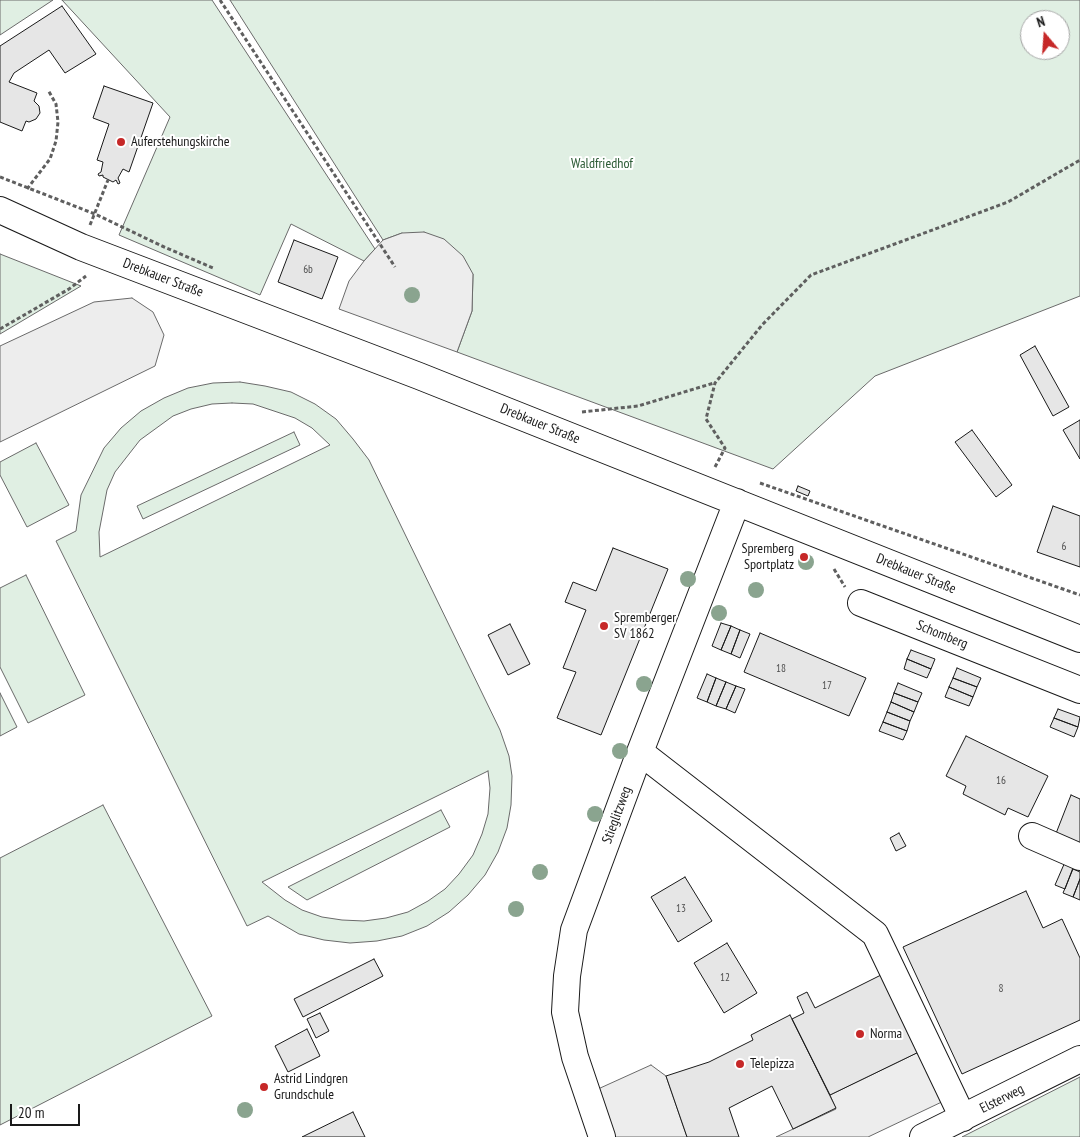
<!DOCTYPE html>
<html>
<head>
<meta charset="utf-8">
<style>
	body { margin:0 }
	#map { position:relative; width:1080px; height:1137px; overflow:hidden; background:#fff; font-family:"PT Sans Narrow",sans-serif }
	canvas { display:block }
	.north { position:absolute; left:1020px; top:10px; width:50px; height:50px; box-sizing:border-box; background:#fff; border:1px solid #a3a3a3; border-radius:50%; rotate:342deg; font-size:14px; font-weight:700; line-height:20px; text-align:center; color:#1a1a1a }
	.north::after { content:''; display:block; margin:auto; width:18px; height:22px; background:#c62828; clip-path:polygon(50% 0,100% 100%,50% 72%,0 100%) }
	.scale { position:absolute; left:10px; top:1104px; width:70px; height:22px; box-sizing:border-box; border:2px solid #1a1a1a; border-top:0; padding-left:6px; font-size:15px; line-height:18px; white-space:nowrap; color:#1a1a1a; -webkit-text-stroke:4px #fff; paint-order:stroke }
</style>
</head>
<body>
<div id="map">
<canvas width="1080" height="1137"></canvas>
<div class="north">N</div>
<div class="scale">20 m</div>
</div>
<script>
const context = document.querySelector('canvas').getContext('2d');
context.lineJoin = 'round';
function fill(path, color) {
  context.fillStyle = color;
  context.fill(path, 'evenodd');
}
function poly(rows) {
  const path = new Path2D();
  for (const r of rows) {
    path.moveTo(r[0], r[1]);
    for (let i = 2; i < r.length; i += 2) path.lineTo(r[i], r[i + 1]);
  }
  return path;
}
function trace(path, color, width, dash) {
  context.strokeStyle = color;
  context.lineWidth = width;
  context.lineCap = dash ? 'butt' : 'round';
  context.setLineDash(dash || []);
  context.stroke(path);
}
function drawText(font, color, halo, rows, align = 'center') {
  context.font = font + ' "PT Sans Narrow",sans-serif';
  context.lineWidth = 4;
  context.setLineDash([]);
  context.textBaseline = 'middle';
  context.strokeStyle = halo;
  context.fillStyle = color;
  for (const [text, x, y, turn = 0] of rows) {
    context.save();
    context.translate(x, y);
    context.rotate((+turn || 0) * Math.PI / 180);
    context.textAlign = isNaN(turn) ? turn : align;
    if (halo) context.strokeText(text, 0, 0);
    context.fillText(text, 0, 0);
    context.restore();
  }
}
const green = poly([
	[0,0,53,0,0,35,0,0],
	[62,0,212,0,375,249,364,261,291,224,260,295,119,235,170,117,62,0],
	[230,0,1080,0,1080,296,875,376,773,469,457,352,472,311,473,274,402,233,383,240,230,0],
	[1030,20,1060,20,1060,50,1030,50,1030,20],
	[0,254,81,286,0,334,0,254],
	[240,382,265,386,291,392,315,404,336,419,353,439,369,460,500,730,509,756,512,776,511,805,507,828,498,852,485,875,468,895,449,912,427,926,402,936,377,941,350,943,324,940,299,934,268,916,247,926,56,541,76,531,81,495,104,448,121,428,141,411,164,398,188,388,213,383,240,382],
	[232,403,253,404,295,418,312,428,330,445,100,557,99,532,107,490,115,472,140,440,173,416,191,409,212,404,232,403],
	[488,771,490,788,488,814,482,834,473,855,459,874,445,889,428,901,408,912,386,918,364,921,342,920,322,917,302,910,285,900,262,882,488,771],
	[294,432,300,445,143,519,137,506,294,432],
	[36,443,69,505,27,527,0,475,0,462,36,443],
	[26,575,85,695,28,723,0,667,0,588,26,575],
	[0,693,17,727,0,736,0,693],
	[103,805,212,1016,0,1125,0,858,103,805],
	[441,810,450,827,307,900,288,887,441,810],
	[1080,1077,1080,1137,962,1137,1080,1077]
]);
fill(green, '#e0efe3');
trace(green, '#6a6a6a', 1);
const parking = poly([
	[424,232,444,239,463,256,473,274,472,311,457,352,339,309,349,281,364,261,383,240,402,233,424,232],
	[132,298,153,312,164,335,155,366,0,442,0,346,94,302,132,298],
	[927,1048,948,1099,868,1137,776,1137,836,1109,830,1095,927,1048],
	[651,1065,666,1076,687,1137,614,1137,598,1089,651,1065]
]);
fill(parking, '#ededed');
trace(parking, '#6a6a6a', 1);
const building = poly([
	[62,6,96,54,65,73,49,50,14,73,9,82,37,93,34,101,39,106,40,113,36,119,29,122,26,121,22,131,0,122,0,46,62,6],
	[104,86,153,103,129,172,123,169,118,178,120,183,118,184,116,180,113,182,103,177,103,175,99,176,98,174,101,172,103,162,97,160,109,124,93,118,104,86],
	[294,240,338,257,322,299,278,282,294,240],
	[1035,346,1069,407,1053,416,1020,355,1035,346],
	[1080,420,1080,459,1063,430,1080,420],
	[972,430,1012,485,996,497,955,442,972,430],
	[798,486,810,491,808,496,796,491,798,486],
	[1053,506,1080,516,1080,567,1037,552,1053,506],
	[613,548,668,569,601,735,557,718,576,672,563,668,586,610,565,602,573,582,596,591,613,548],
	[721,623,731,626,721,650,712,646,721,623],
	[510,624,530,664,508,675,488,635,510,624],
	[731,626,740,630,731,654,721,650,731,626],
	[740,630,750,634,740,658,731,654,740,630],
	[760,633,866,678,849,716,744,672,760,633],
	[911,650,935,659,931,669,907,659,911,650],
	[907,659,931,669,927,678,904,669,907,659],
	[957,668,981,678,977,687,953,678,957,668],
	[707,674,716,678,707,702,697,698,707,674],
	[716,678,726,682,716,706,707,702,716,678],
	[953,678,977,687,973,697,949,687,953,678],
	[726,682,736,686,726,709,716,706,726,682],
	[898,683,922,693,918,702,894,693,898,683],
	[736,686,745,689,735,713,726,709,736,686],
	[949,687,973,697,969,706,945,697,949,687],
	[894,693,918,702,914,712,891,702,894,693],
	[891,702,914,712,910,721,887,712,891,702],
	[1058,709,1080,717,1078,727,1054,718,1058,709],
	[887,712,910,721,907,731,883,722,887,712],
	[1054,718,1078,727,1074,737,1050,727,1054,718],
	[883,722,907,731,903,740,879,731,883,722],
	[966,736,1048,776,1028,817,1008,808,1005,815,963,794,966,786,946,776,966,736],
	[1071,795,1080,799,1080,846,1055,836,1071,795],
	[899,833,906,846,896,851,890,838,899,833],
	[1065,862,1074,865,1065,889,1055,885,1065,862],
	[1073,869,1080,872,1080,879,1073,897,1063,893,1073,869],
	[685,877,712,921,678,942,651,897,685,877],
	[1080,879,1080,900,1073,897,1080,879],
	[1026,891,1043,928,1062,919,1080,958,1080,1020,962,1074,903,947,1026,891],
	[727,943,757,993,724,1013,694,963,727,943],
	[374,959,383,976,303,1017,294,999,374,959],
	[889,971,927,1048,830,1095,792,1019,804,1013,797,997,807,992,815,1008,889,971],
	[320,1013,329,1031,316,1038,307,1019,320,1013],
	[790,1015,836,1108,793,1129,772,1086,729,1108,739,1137,687,1137,666,1076,709,1062,753,1040,751,1035,790,1015],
	[307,1029,320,1056,288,1072,275,1046,307,1029],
	[353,1112,365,1137,302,1137,353,1112]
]);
fill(building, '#e6e6e6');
trace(building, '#1a1a1a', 1);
const minor = poly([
	[0,210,81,247,419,376,1080,639],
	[861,603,1080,690],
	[640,752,875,934,963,1118],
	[1032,836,1080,857],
	[602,1137,575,1057,565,1012,567,976,574,930,640,752,737,502],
	[923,1137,1080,1059]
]);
trace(minor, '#1a1a1a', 28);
trace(poly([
	[220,0,395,267],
	[0,177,95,214,162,246,213,268],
	[27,189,50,159,56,141,58,122,56,104,48,90],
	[90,225,108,180],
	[0,329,69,289,86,276],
	[582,412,638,406,714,383],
	[715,467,725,448,706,419,715,383,762,325,811,275,1008,202,1080,160],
	[760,483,1080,595],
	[834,569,845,587]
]), '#5f5f5f', 3, [4, 2.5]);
trace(minor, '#fff', 26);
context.fillStyle = '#8aa48f';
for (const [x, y] of [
	[412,295],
	[806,562],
	[688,579],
	[756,590],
	[719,613],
	[644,684],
	[620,751],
	[595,814],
	[540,872],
	[516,909],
	[245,1110]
]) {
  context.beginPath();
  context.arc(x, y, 8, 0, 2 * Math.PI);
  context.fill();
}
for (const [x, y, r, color] of [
	[121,142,5,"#c62828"],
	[804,557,5,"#c62828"],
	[604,626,5,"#c62828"],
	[860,1034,5,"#c62828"],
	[740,1064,5,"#c62828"],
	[264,1087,5,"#c62828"]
]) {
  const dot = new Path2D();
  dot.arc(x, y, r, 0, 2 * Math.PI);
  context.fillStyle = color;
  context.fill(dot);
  trace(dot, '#fff', 2);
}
drawText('11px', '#4d4d4d', null, [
	["6b",308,270],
	["6",1064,547],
	["18",781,669],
	["17",827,686],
	["16",1001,781],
	["13",681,909],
	["12",725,978],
	["8",1001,989]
]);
drawText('14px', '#1a1a1a', '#fff', [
	["Auferstehungskirche",131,142],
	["Spremberg",794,549,"right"],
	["Sportplatz",794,565,"right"],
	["Spremberger",614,618],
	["SV 1862",614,634],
	["Norma",870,1034],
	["Telepizza",750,1064],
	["Astrid Lindgren",274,1079],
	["Grundschule",274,1095]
], 'left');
drawText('14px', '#2b5a34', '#fff', [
	["Waldfriedhof",602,164]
]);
drawText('14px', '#1a1a1a', '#fff', [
	["Drebkauer Straße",163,278,21],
	["Drebkauer Straße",540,424,22],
	["Drebkauer Straße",916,574,22],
	["Schomberg",942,635,22],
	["Stieglitzweg",617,815,-70],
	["Elsterweg",1002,1099,-27]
]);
</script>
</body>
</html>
